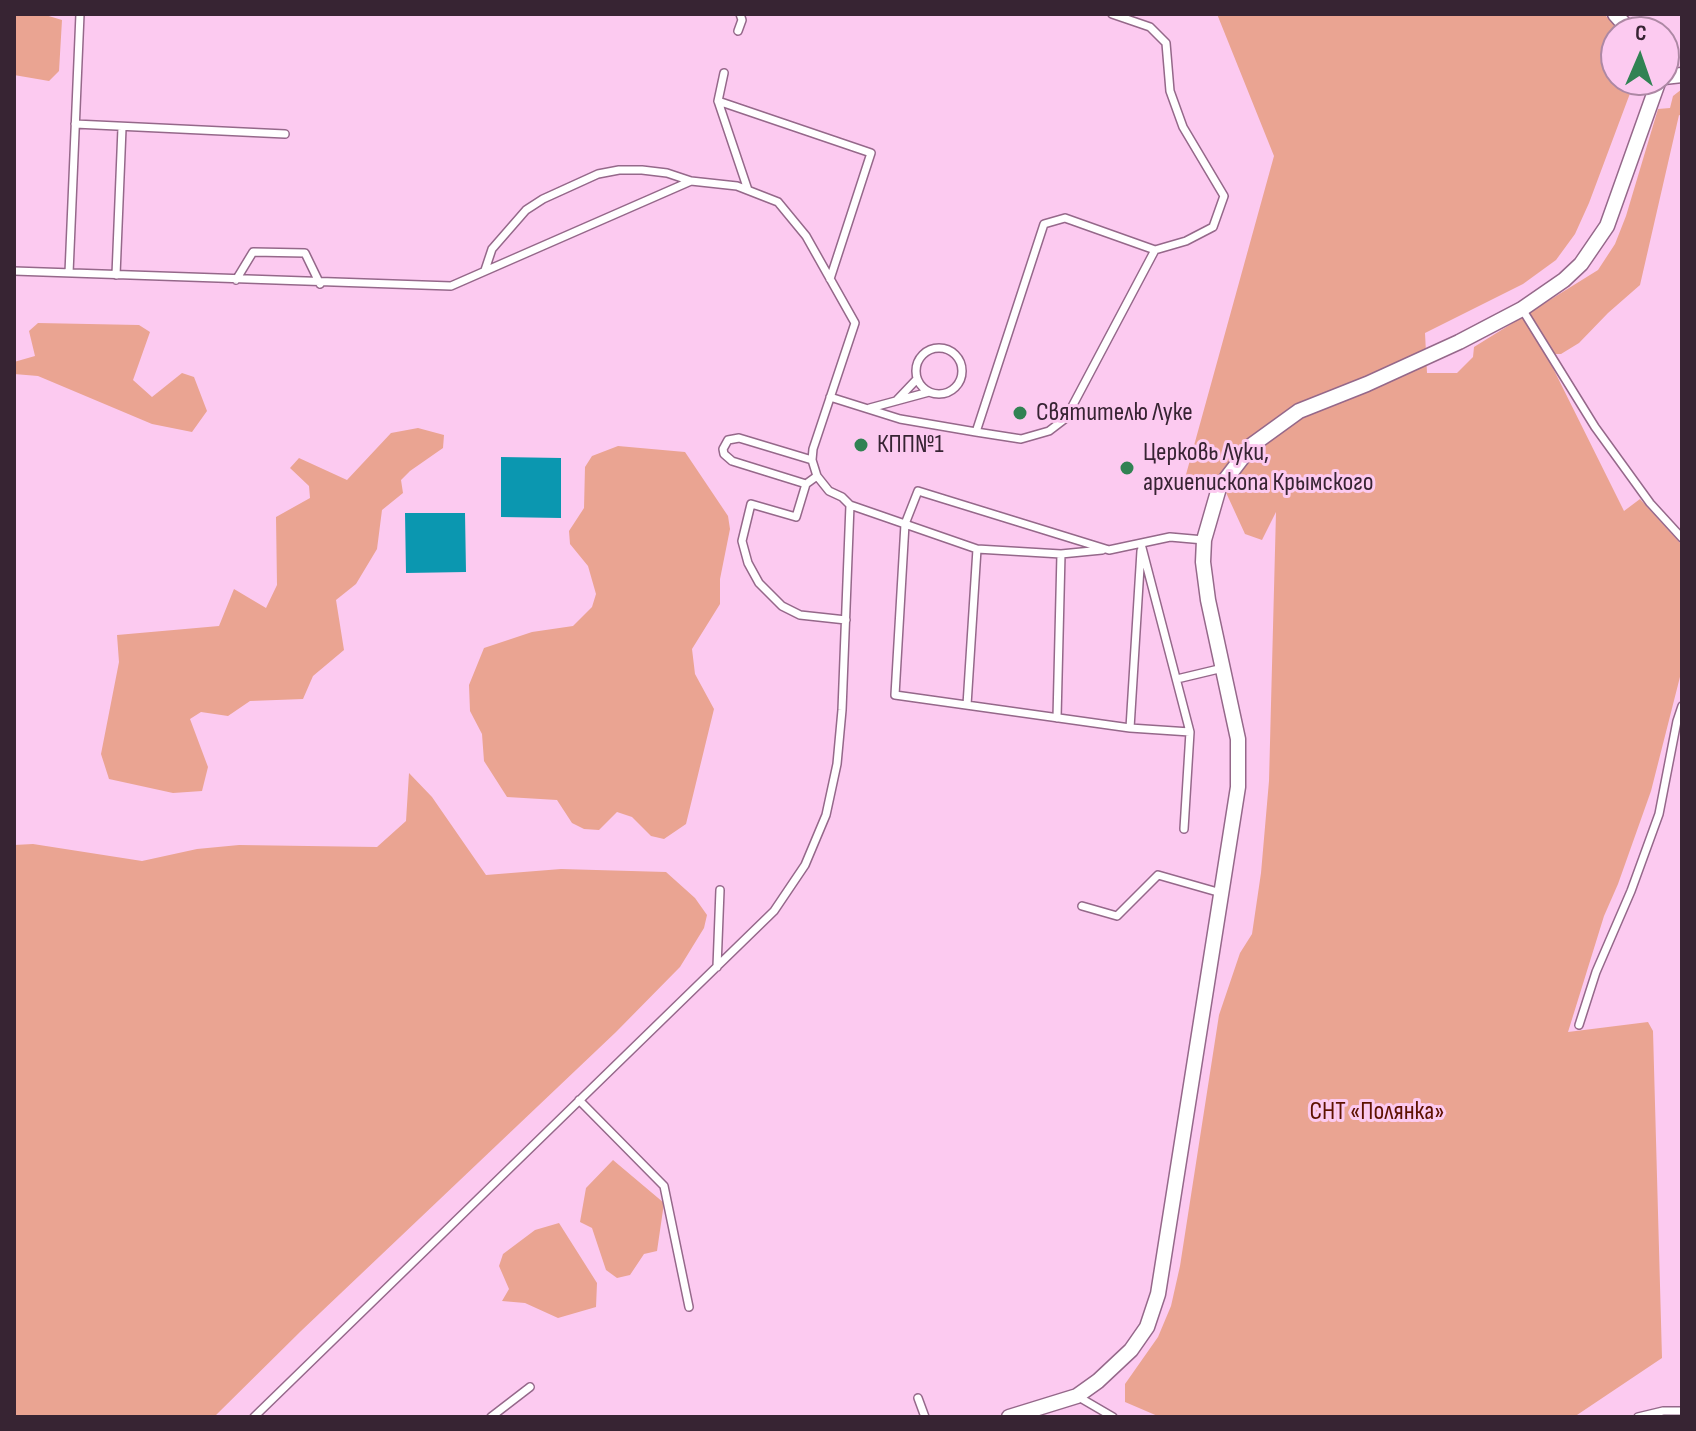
<!DOCTYPE html>
<html>
<head>
<meta charset="utf-8">
<style>
	body { margin:0 }
	#map { position:relative; width:1696px; height:1431px; overflow:hidden; background:#fccaf0; font-family:"Sofia Sans Condensed",sans-serif }
	canvas { display:block }
	.frame { position:absolute; inset:0; border:16px solid #372433; pointer-events:none }
	.north { position:absolute; left:1600px; top:16px; width:80px; height:80px; box-sizing:border-box; background:#fccaf0; border:2px solid #ad88a4; border-radius:50%; rotate:2deg; font-size:22px; font-weight:700; line-height:32px; text-align:center; color:#372433 }
	.north::after { content:''; display:block; margin:auto; width:28px; height:36px; background:#318253; clip-path:polygon(50% 0,100% 100%,50% 72%,0 100%) }
</style>
</head>
<body>
<div id="map">
<canvas width="1696" height="1431"></canvas>
<div class="frame"></div>
<div class="north">С</div>
</div>
<script>
const context = document.querySelector('canvas').getContext('2d');
context.lineJoin = 'round';
function fill(path, color) {
  context.fillStyle = color;
  context.fill(path, 'evenodd');
}
function poly(rows) {
  const path = new Path2D();
  for (const r of rows) {
    if (r.length === 3) {
      path.moveTo(r[0] + r[2], r[1]);
      path.arc(r[0], r[1], r[2], 0, 2 * Math.PI);
      continue;
    }
    path.moveTo(r[0], r[1]);
    for (let i = 2; i < r.length; i += 2) path.lineTo(r[i], r[i + 1]);
  }
  return path;
}
function trace(path, color, width, dash) {
  context.strokeStyle = color;
  context.lineWidth = width;
  context.lineCap = dash ? 'butt' : 'round';
  context.setLineDash(dash || []);
  context.stroke(path);
}
function drawText(font, color, halo, rows, align = 'center') {
  context.font = font + ' "Sofia Sans Condensed",sans-serif';
  context.lineWidth = 6;
  context.setLineDash([]);
  context.textBaseline = 'middle';
  context.strokeStyle = halo;
  context.fillStyle = color;
  for (const [text, x, y, turn = 0] of rows) {
    context.save();
    context.translate(x, y);
    context.rotate((+turn || 0) * Math.PI / 180);
    context.textAlign = isNaN(turn) ? turn : align;
    if (halo) context.strokeText(text, 0, 0);
    context.fillText(text, 0, 0);
    context.restore();
  }
}
fill(poly([
	[14,14,42,14,62,20,59,71,49,81,14,75],
	[1217,14,1604,14,1621,32,1616,32,1616,80,1635,80,1589,203,1575,234,1556,260,1523,284,1425,333,1427,373,1457,373,1473,357,1474,347,1598,270,1615,244,1626,216,1658,109,1670,108,1673,96,1682,89,1682,116,1679,115,1640,285,1608,313,1579,343,1561,354,1546,354,1624,511,1640,499,1682,545,1682,669,1651,791,1618,884,1604,916,1568,1032,1648,1022,1653,1031,1662,1358,1574,1417,1160,1417,1125,1402,1125,1384,1158,1337,1171,1306,1180,1266,1219,1015,1240,953,1252,934,1261,873,1269,781,1276,512,1262,540,1245,534,1218,475,1182,489,1274,156],
	[38,323,139,325,150,332,133,380,152,397,182,373,194,377,207,411,192,432,152,424,38,376,14,374,14,362,35,356,29,331],
	[418,428,444,435,443,448,410,471,401,480,403,493,382,510,377,549,356,584,336,600,344,650,313,676,303,699,250,701,228,716,201,712,190,719,208,767,202,791,173,793,109,779,101,754,119,662,117,635,219,626,234,589,266,608,277,585,276,517,310,498,309,486,290,468,299,458,347,480,391,433],
	[618,446,685,452,728,516,730,529,720,579,720,604,692,649,695,674,714,709,686,824,664,839,651,836,632,817,617,812,599,830,584,829,572,823,557,800,507,797,484,761,482,734,470,711,469,685,484,648,532,632,573,626,592,607,596,594,588,566,570,544,569,531,584,508,585,467,592,456],
	[409,773,432,797,486,875,561,869,666,872,695,898,707,915,704,928,680,967,616,1032,301,1331,214,1417,14,1417,14,845,33,844,142,861,197,849,239,845,377,847,406,821],
	[613,1160,664,1203,657,1251,644,1254,630,1275,617,1278,606,1270,592,1228,580,1222,586,1188],
	[559,1223,597,1283,596,1307,558,1318,525,1303,502,1301,509,1289,499,1266,503,1254,535,1230]
]), '#eaa492');
fill(poly([
	[501,457,561,458,561,518,501,517],
	[405,513,465,513,466,572,406,573]
]), '#0b97b0');
const service = poly([
	[738,31,742,20,740,14],
	[724,73,718,101,748,190],
	[718,101,871,153,830,279],
	[75,124,285,134],
	[485,270,492,249,526,210,543,199,598,174,619,170,642,170,667,173,691,181],
	[14,271,451,286,691,181,737,186,778,202,806,236,855,323,813,449,812,460,817,476,829,491,842,497,850,505,977,549,1061,554,1057,718],
	[69,273,80,14],
	[116,275,122,128],
	[236,280,253,252,305,253,320,284],
	[1522,309,1595,427,1650,503,1682,538],
	[939,371,23],
	[830,397,900,419,976,432,1021,439,1049,431,1066,418,1155,250],
	[897,400,917,379],
	[870,408,929,392],
	[976,432,1044,224,1065,218,1155,250,1186,241,1213,227,1224,196,1183,127,1170,91,1166,43,1150,27,1112,14],
	[817,476,806,484,796,517,751,504,742,541,748,563,759,583,782,606,800,615,846,620],
	[806,484,732,461,724,454,723,449,728,440,739,438,812,460],
	[1141,544,1190,732,1184,829],
	[1061,554,1102,550],
	[1177,679,1223,668],
	[967,705,977,549],
	[1130,728,1141,551],
	[1190,732,1130,728,895,695,905,524,918,491,1109,550,1170,537,1204,540],
	[1082,906,1117,916,1158,875,1221,893],
	[717,967,720,890],
	[1579,1025,1596,972,1631,891,1659,814,1677,721,1682,706],
	[579,1100,664,1186,689,1307],
	[1077,1396,1113,1417],
	[918,1398,925,1417],
	[254,1417,774,911,805,865,826,815,837,764,842,710,850,505],
	[491,1417,530,1387],
	[1638,1417,1663,1411,1682,1411]
]);
const minor = poly([
	[1615,14,1631,32],
	[1664,77,1682,75],
	[1009,1417,1077,1396,1098,1381,1131,1350,1147,1327,1158,1294,1238,787,1238,739,1208,600,1203,562,1204,540,1219,488,1252,445,1299,411,1367,384,1459,342,1522,309,1564,280,1581,264,1607,226,1659,80]
]);
trace(service, '#95688a', 10);
trace(minor, '#95688a', 17);
trace(service, '#fff', 7);
trace(minor, '#fff', 14);
for (const [x, y, r, color] of [
	[1020,413,8,"#318253"],
	[861,445,8,"#318253"],
	[1127,468,8,"#318253"]
]) {
  const dot = new Path2D();
  dot.arc(x, y, r, 0, 2 * Math.PI);
  context.fillStyle = color;
  context.fill(dot);
  trace(dot, '#fccaf0', 3);
}
drawText('26px', '#372433', '#fccaf0', [
	["Святителю Луке",1036,413],
	["КПП№1",877,445],
	["Церковь Луки,",1143,453],
	["архиепископа Крымского",1143,483]
], 'left');
drawText('26px', '#5d1200', '#fccaf0', [
	["СНТ «Полянка»",1377,1112]
]);
</script>
</body>
</html>
